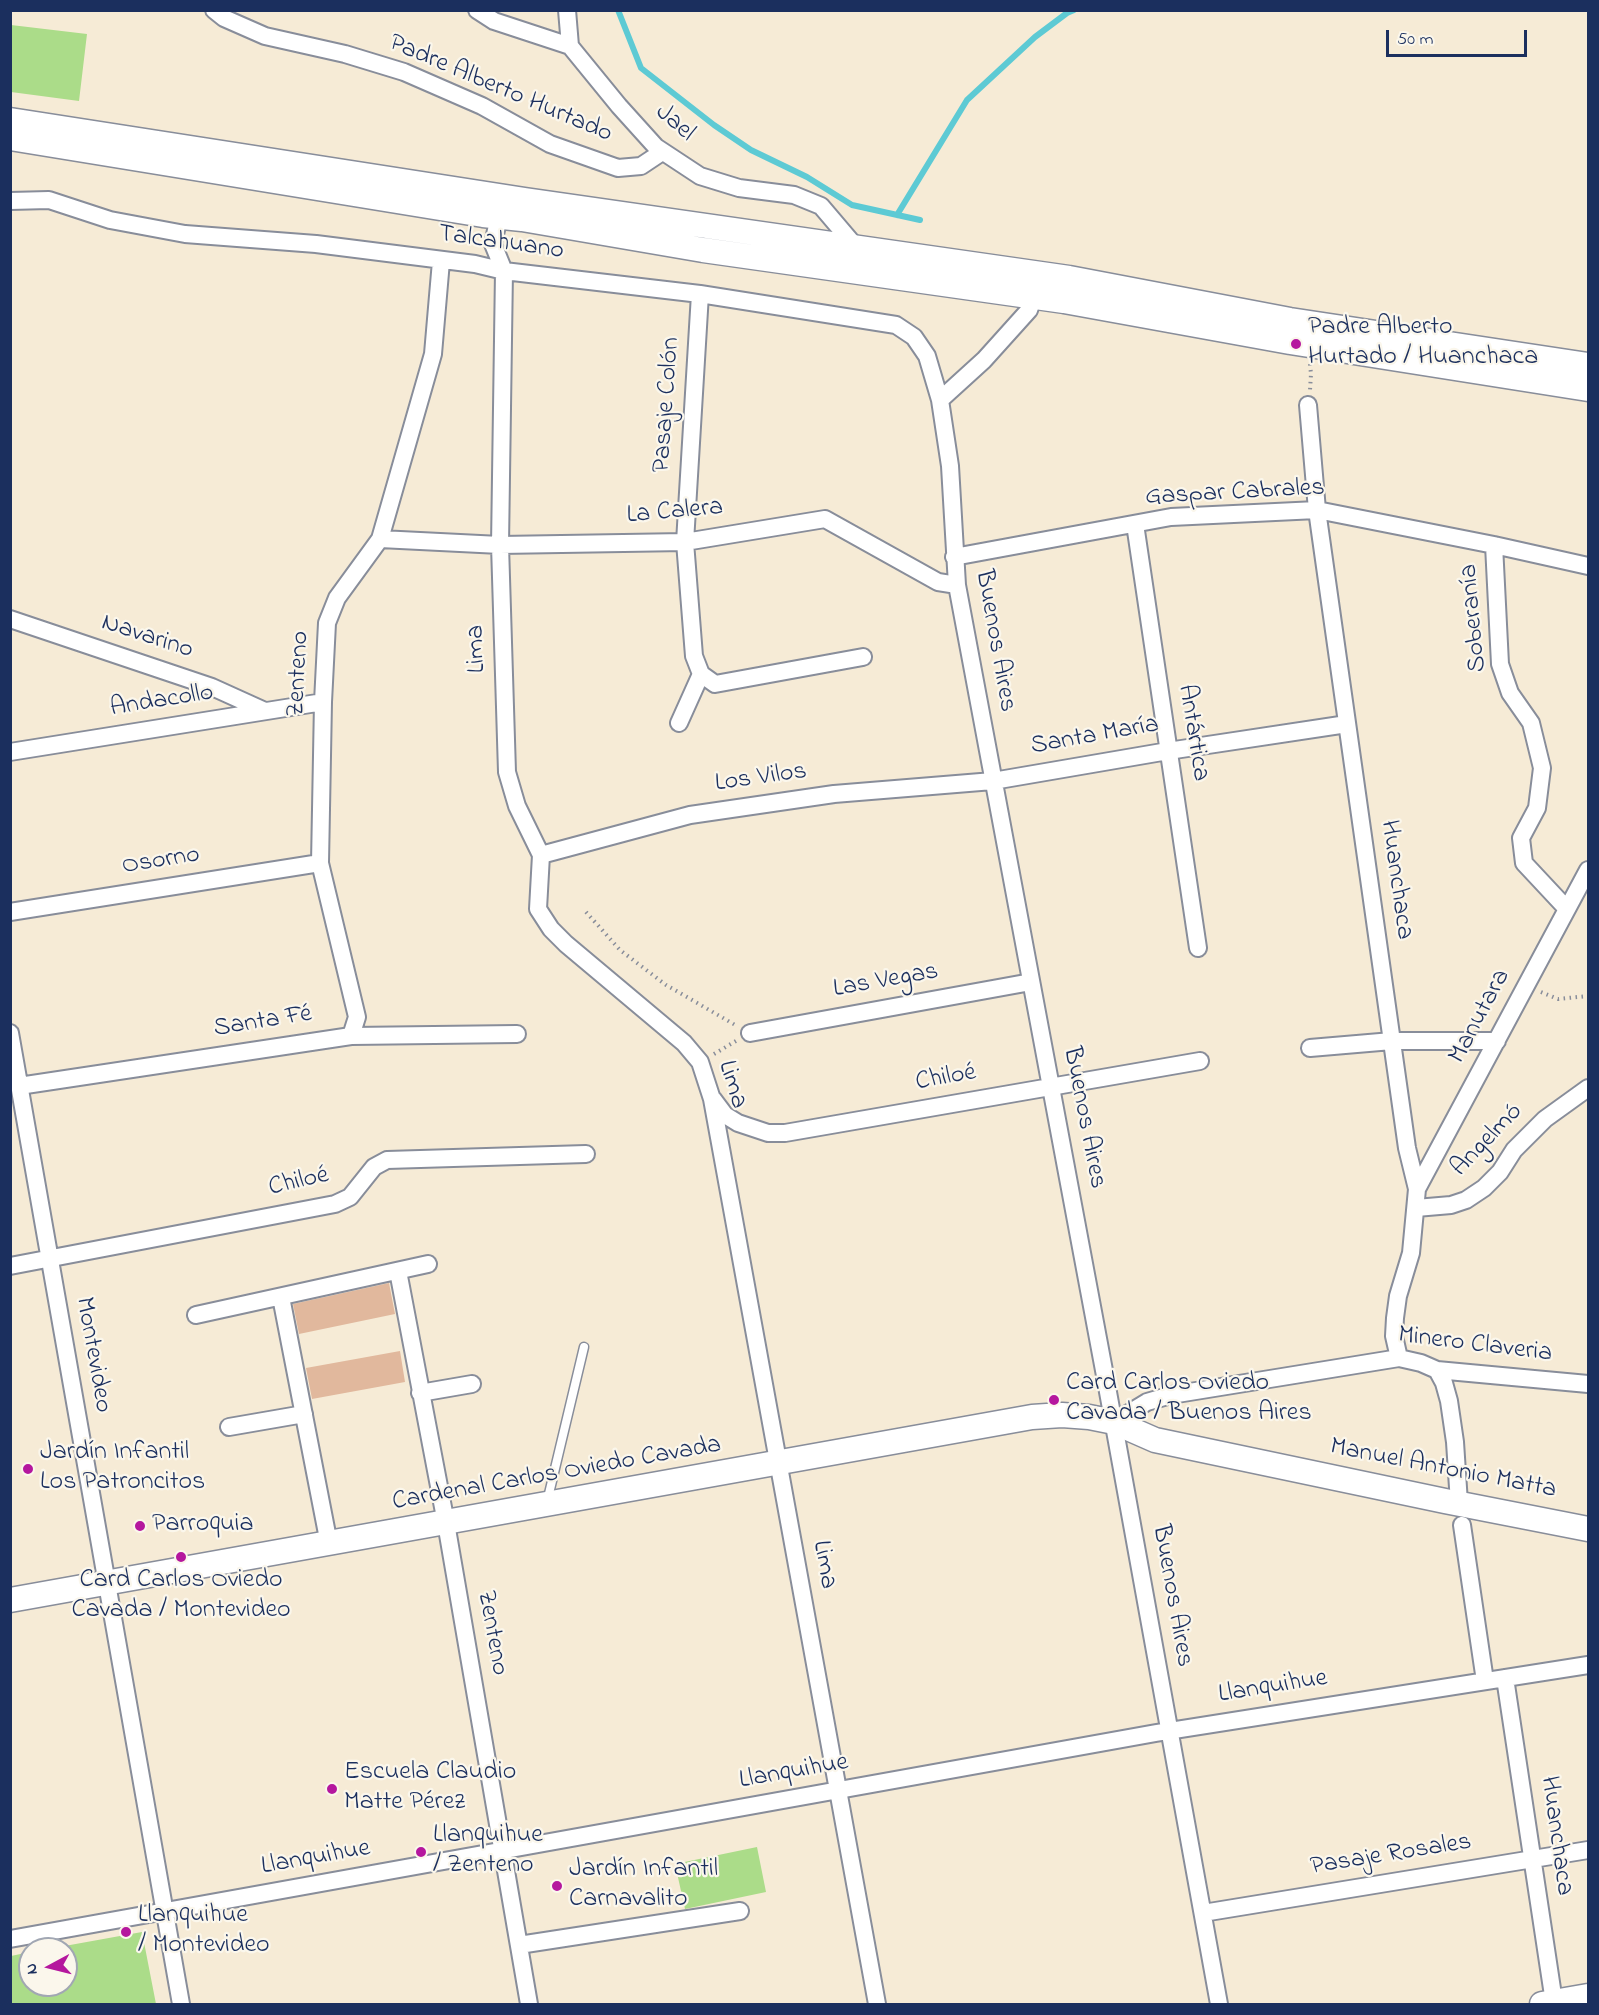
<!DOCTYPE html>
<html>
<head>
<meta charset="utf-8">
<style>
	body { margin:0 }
	#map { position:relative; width:1599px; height:2015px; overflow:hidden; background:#f6ebd6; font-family:"Indie Flower",sans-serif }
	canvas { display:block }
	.frame { position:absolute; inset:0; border:12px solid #1b2f5e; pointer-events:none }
	.north { position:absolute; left:18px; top:1937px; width:60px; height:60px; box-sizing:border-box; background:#fbf7ec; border:2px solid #a1a7b3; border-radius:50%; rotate:263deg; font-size:16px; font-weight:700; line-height:24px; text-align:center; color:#1b2f5e }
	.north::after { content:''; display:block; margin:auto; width:21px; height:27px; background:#b5179e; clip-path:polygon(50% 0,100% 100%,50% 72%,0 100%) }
	.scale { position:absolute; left:1386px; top:30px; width:141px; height:27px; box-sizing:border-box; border:3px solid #1b2f5e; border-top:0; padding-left:8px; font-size:18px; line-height:21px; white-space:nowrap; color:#1b2f5e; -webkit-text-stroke:4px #fbf7ec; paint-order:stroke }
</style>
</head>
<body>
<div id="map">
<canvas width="1599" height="2015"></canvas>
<div class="frame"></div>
<div class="north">N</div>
<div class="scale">50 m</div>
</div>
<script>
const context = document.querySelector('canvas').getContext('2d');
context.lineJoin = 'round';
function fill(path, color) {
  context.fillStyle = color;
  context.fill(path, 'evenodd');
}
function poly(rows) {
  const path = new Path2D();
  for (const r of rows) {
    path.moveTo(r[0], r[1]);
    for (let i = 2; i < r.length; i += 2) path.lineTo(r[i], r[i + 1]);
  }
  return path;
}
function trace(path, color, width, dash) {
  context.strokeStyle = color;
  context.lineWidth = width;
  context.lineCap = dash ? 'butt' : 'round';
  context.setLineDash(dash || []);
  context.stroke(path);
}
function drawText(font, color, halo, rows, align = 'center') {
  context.font = font + ' "Indie Flower",sans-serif';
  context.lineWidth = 4.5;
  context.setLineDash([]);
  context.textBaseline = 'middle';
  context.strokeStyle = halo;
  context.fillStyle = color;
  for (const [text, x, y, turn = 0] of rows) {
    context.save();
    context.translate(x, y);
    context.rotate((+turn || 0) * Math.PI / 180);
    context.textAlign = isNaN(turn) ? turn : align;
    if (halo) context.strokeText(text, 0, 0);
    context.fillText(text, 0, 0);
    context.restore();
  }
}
fill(poly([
	[11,25,87,34,79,101,11,92],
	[757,1847,766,1892,685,1909,675,1864],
	[142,1932,156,2004,11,2004,11,1956,30,1952,30,1985,66,1985,66,1949,48,1949]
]), '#abdc89');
trace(poly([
	[618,10,641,68,714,125,751,150,807,177,852,205,920,220],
	[897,215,967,100,1035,37,1067,13,1074,10]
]), '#5dcad4', 6);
fill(poly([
	[389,1283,395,1314,299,1334,293,1304],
	[400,1351,405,1382,312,1399,306,1368]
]), '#e1b89d');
const lane = poly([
	[547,1502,584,1347]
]);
const street = poly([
	[214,10,224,18,265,36,345,54,404,72,482,106,550,144,618,168,641,166,662,152],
	[477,10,494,21,570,46,619,106,656,147,700,176,739,188,794,195,821,206,855,246],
	[567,10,570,46],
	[10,201,49,200,110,220,185,234,316,244,475,264,504,271,700,294,896,325,914,337,927,356,940,400],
	[501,207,493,244,504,271,500,545,507,772,517,806,541,855,538,909,551,929,566,944,684,1043,700,1062,712,1099,877,2004],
	[1037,287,1029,310,984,360,940,400,950,466,957,585,1106,1381,1219,2004],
	[700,294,685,542,694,656,701,674,715,684,863,657],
	[1308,405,1317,510,1407,1148,1417,1189,1411,1253,1398,1296,1395,1318,1394,1336,1399,1358],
	[1135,524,1198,948],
	[380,539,500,545,685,542,825,519,938,582,957,585],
	[1494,545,1500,664,1510,693,1531,723,1542,768,1537,808,1521,838,1524,863,1567,909],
	[954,557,1171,517,1317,510,1494,545,1588,566],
	[10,619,212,687,265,711],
	[679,723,701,674],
	[10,752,323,702],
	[541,855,690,815,834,794,993,781,1168,751,1347,724],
	[10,912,320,863],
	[10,1033,181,2004],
	[750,1033,1031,982],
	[351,1036,357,1017,320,863,323,702,327,623,337,598,380,539,433,354,441,261],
	[1310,1048,1392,1041,1497,1041],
	[19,1086,351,1036,517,1034],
	[713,1099,725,1115,738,1123,768,1133,785,1133,1200,1061],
	[1417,1189,1588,870],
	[1416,1208,1451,1205,1466,1200,1484,1188,1500,1172,1514,1150,1545,1119,1588,1088],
	[10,1266,335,1204,350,1197,374,1167,387,1160,586,1154],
	[398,1271,446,1523,529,2004],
	[281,1297,329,1544],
	[196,1315,428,1264],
	[1437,1370,1444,1383,1449,1401,1455,1442,1459,1503],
	[420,1393,472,1384],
	[1114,1422,1147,1402,1171,1395,1399,1358,1421,1363,1437,1370,1588,1384],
	[229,1427,304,1414],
	[1462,1525,1485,1681],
	[1505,1678,1554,2002],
	[1203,1913,1588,1850],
	[10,1939,1156,1733,1588,1665],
	[519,1945,740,1911]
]);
const secondary = poly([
	[10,120,525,200,1069,278,1290,320,1588,365],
	[10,138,483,215,522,219,703,250,1064,301,1290,342,1588,389],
	[10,1600,1032,1417,1062,1415,1089,1417,1114,1422,1155,1440,1445,1501,1588,1529],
	[1542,2004,1588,1996]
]);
trace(lane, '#888d9a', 11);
trace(street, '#888d9a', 20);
trace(secondary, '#888d9a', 27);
trace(poly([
	[1310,364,1311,374,1310,390],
	[586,912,620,950,666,985,737,1026],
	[1541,992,1558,999,1588,996],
	[714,1054,736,1041]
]), '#888d9a', 4, [1.5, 4.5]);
trace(lane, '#fff', 8);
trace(street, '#fff', 16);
trace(secondary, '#fff', 24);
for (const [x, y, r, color] of [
	[1296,344,6,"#b5179e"],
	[1054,1400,6,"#b5179e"],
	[28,1469,6,"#b5179e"],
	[140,1526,6,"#b5179e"],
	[181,1557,6,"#b5179e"],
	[332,1789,6,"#b5179e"],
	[421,1852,6,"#b5179e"],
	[557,1886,6,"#b5179e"],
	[126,1932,6,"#b5179e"]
]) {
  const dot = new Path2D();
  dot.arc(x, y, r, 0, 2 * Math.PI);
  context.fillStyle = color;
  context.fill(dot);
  trace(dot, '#fbf7ec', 2);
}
drawText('26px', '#1b2f5e', '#fbf7ec', [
	["Padre Alberto Hurtado",500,90,23],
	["Jael",674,124,41],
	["Talcahuano",501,244,8],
	["Pasaje Colón",668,405,-86],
	["Gaspar Cabrales",1235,494,-3],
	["La Calera",675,513,-5],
	["Soberanía",1475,618,-95],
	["Navarino",147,638,18],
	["Buenos Aires",994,641,80],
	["Lima",478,649,-92],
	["Zenteno",300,674,-87],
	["Andacollo",162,702,-9],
	["Antártica",1192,733,81],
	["Santa María",1095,737,-10],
	["Los Vilos",761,779,-8],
	["Osorno",161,862,-9],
	["Huanchaca",1395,880,82],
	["Las Vegas",886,982,-10],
	["Manutara",1481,1017,-62],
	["Santa Fé",263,1023,-9],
	["Chiloé",946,1079,-10],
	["Lima",731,1085,73],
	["Buenos Aires",1083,1118,79],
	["Angelmó",1488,1141,-46],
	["Chiloé",299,1183,-13],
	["Minero Claveria",1475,1346,7],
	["Montevideo",92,1355,80],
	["Manuel Antonio Matta",1443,1470,11],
	["Cardenal Carlos Oviedo Cavada",557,1475,-10],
	["Lima",823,1565,80],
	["Buenos Aires",1171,1596,80],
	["Zenteno",491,1633,80],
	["Llanquihue",1273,1688,-9],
	["Llanquihue",794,1773,-10],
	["Huanchaca",1555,1836,82],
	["Pasaje Rosales",1391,1856,-9],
	["Llanquihue",316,1859,-10]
]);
drawText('26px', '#1b2f5e', '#fbf7ec', [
	["Padre Alberto",1308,329],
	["Hurtado / Huanchaca",1308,359],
	["Card Carlos Oviedo",1066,1385],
	["Cavada / Buenos Aires",1066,1415],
	["Jardín Infantil",40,1454],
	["Los Patroncitos",40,1484],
	["Parroquia",152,1526],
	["Card Carlos Oviedo",181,1582,"center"],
	["Cavada / Montevideo",181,1612,"center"],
	["Escuela Claudio",344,1774],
	["Matte Pérez",344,1804],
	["Llanquihue",433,1837],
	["/ Zenteno",433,1867],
	["Jardín Infantil",569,1871],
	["Carnavalito",569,1901],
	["Llanquihue",138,1917],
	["/ Montevideo",138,1947]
], 'left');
</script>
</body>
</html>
